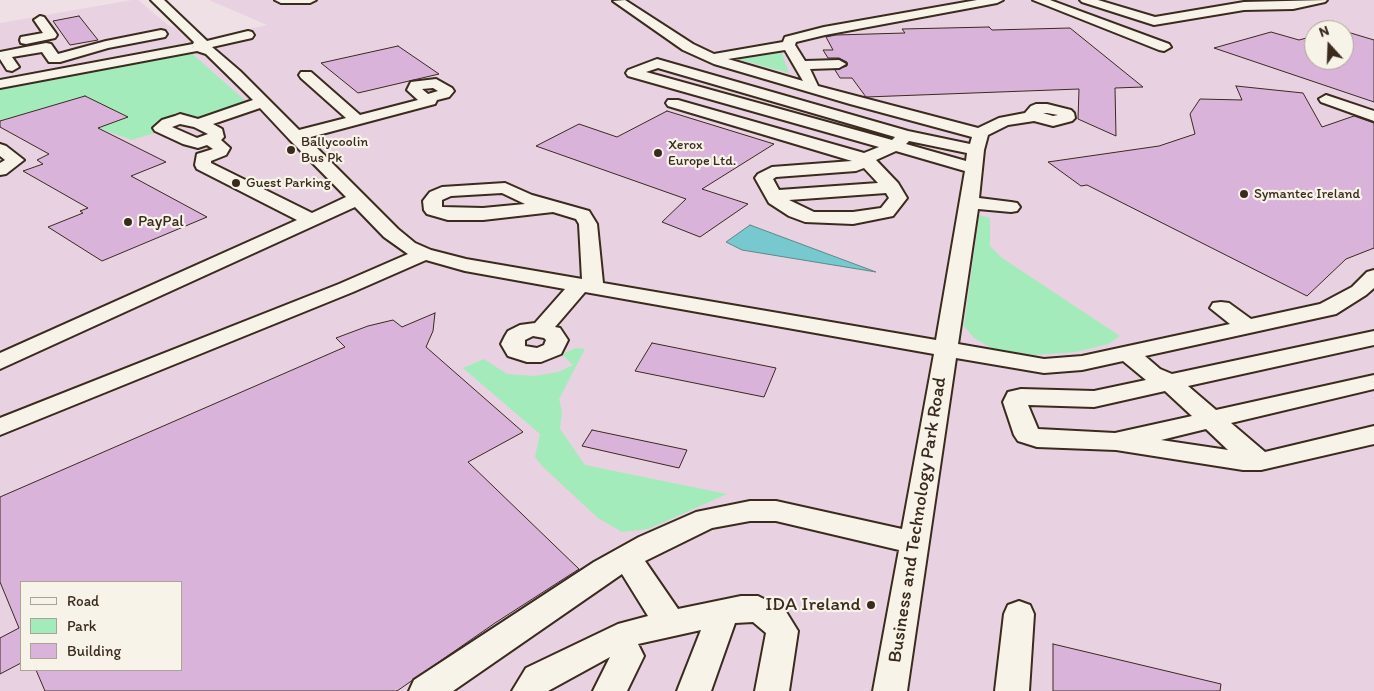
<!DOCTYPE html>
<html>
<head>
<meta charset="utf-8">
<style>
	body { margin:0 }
	#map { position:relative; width:1374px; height:691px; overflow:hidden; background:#eee0e4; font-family:Itim,sans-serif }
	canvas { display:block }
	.legend { position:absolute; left:20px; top:581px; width:162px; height:90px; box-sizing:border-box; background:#f7f3e8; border:1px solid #aca397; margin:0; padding:6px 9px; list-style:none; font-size:15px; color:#3b2a1e }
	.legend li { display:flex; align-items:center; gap:10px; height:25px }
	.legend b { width:25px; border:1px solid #aca397 }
	.north { position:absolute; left:1304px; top:20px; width:50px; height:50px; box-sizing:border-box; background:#f7f3e8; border:1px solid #aca397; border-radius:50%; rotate:340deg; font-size:14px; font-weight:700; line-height:20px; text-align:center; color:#3b2a1e }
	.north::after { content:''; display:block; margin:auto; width:18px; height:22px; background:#3b2a1e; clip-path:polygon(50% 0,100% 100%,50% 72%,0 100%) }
</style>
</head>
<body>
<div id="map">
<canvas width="1374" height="691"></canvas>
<ul class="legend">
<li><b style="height:6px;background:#f7f3e8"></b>Road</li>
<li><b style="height:14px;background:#a3ebba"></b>Park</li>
<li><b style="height:14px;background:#dab3db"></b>Building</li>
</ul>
<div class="north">N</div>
</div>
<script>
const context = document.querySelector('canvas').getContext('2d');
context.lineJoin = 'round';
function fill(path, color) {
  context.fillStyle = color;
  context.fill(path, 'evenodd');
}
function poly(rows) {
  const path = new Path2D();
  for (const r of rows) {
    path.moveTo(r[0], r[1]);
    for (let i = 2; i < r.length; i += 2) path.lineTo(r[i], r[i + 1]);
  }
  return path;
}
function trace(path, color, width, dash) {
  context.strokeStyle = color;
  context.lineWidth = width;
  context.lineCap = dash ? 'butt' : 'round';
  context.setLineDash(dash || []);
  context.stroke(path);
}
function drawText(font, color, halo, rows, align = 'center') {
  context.font = font + ' Itim,sans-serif';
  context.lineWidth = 4.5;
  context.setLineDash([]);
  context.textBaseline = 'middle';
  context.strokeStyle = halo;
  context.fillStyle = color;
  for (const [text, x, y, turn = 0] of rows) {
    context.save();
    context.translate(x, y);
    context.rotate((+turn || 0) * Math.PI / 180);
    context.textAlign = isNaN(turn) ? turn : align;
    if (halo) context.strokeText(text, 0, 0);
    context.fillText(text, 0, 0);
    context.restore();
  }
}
fill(poly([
	[132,0,138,0,168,25,204,39,267,25,209,0,1374,0,1374,691,0,691,0,23],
	[1314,30,1344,30,1344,60,1314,60],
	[21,582,181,582,181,670,21,670]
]), '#e8d2e1');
fill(poly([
	[189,51,248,103,202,120,181,117,161,121,154,133,132,140,98,128,127,117,0,123,0,86],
	[781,51,789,73,737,59],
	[979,215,990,218,990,246,1002,258,1120,336,1108,344,1076,352,1034,355,993,349,974,338,964,326],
	[576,348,585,349,559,399,562,411,560,429,585,465,727,494,648,529,622,532,598,518,543,467,535,457,540,434,463,368,484,359,507,374,534,376,558,372,573,365,562,354]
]), '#a3ebba');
const water = poly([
	[750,225,876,272,742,250,726,242,750,225]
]);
fill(water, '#77c8cf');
trace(water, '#5f8988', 1);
const building = poly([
	[79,16,98,40,70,45,53,21,79,16],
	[989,27,992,30,1070,28,1143,87,1115,88,1116,136,1078,119,1079,89,866,97,852,78,840,78,835,70,847,66,847,62,839,58,828,58,823,50,833,50,826,37,836,35,905,33,902,29,989,27],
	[1344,31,1374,40,1374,102,1214,48,1271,32,1299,40,1314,36,1314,60,1344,60,1344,31],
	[398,46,439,74,358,93,321,63,398,46],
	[1236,86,1303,93,1322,127,1354,116,1374,123,1374,248,1346,259,1307,296,1087,185,1081,186,1048,162,1159,146,1195,134,1190,114,1200,99,1242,100,1236,86],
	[85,96,128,117,98,128,166,162,131,176,207,217,102,261,48,227,83,213,80,211,88,208,23,171,43,164,37,160,49,154,0,127,0,121,85,96],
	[667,111,774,144,702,189,748,204,700,237,662,222,686,199,536,146,579,124,617,137,667,111],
	[435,313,433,331,426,347,523,432,468,462,579,569,495,623,397,691,45,691,36,670,181,670,181,582,21,582,21,663,0,674,0,638,19,628,0,582,0,497,345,347,336,338,368,326,393,320,402,327,435,313],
	[652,343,776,368,764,397,635,371,652,343],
	[592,430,687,450,679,468,582,446,592,430],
	[1053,644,1221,684,1220,691,1053,691,1053,644]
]);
fill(building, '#dab3db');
trace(building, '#3b2a1e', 1);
const minor = poly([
	[151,0,164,0,207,41,248,31,252,32,254,35,252,38,212,47,240,71,299,130,346,118,301,78,299,75,301,72,311,72,360,115,418,100,407,90,411,82,436,79,452,88,454,91,449,97,437,100,435,104,307,138,398,229,415,243,431,250,466,259,582,279,579,224,576,219,553,212,483,220,448,220,427,214,424,210,423,201,426,197,430,192,442,187,505,183,532,195,589,211,597,224,603,283,936,340,965,171,896,151,876,160,898,183,907,198,893,216,853,224,805,222,789,216,769,203,755,178,758,174,772,167,852,161,668,106,666,103,668,100,678,100,864,153,879,147,628,76,626,73,628,70,657,59,908,131,970,144,972,137,850,104,714,64,683,50,613,1,625,0,693,44,714,54,783,42,785,37,824,27,977,0,1003,0,997,3,825,35,796,42,795,45,805,61,839,60,846,64,839,68,810,69,818,86,978,128,999,118,1025,113,1031,106,1036,104,1047,104,1071,110,1074,113,1075,118,1072,121,1053,126,1034,121,1008,125,988,135,984,150,979,198,1011,202,1017,203,1020,207,1017,211,1011,212,978,209,958,344,1044,359,1082,356,1230,324,1210,308,1213,303,1221,302,1229,303,1251,319,1320,304,1352,287,1367,272,1374,270,1374,288,1366,295,1336,314,1145,356,1160,369,1172,374,1374,331,1374,345,1188,386,1216,410,1374,375,1374,389,1231,423,1265,452,1374,426,1374,444,1261,470,1243,470,1116,450,1037,447,1018,441,1014,435,1003,402,1008,392,1021,389,1094,391,1146,380,1123,361,1082,370,1044,373,956,358,907,691,873,691,899,550,776,521,750,521,712,528,645,561,678,609,741,596,758,596,785,610,798,631,789,691,755,691,766,633,753,622,735,623,711,691,677,691,701,630,638,644,644,656,627,691,593,691,610,657,548,691,512,691,526,668,618,624,648,616,622,574,453,691,409,691,414,680,594,562,639,537,696,512,750,501,776,501,902,529,934,354,585,292,555,327,560,328,568,340,561,354,541,362,527,362,508,356,501,344,505,336,508,331,520,325,535,323,565,289,465,271,426,260,353,292,0,435,0,418,339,284,408,254,384,237,355,207,0,369,0,353,297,220,197,169,195,165,197,154,213,149,207,145,198,148,183,144,155,131,153,128,162,120,175,116,180,114,198,119,253,100,206,54,197,51,0,88,0,80,193,44,194,42,151,0],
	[785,50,803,81,728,59,785,50],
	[658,68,895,137,892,140,646,72,658,68],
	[433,88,438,91,428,94,422,89,433,88],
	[260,108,289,139,346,197,312,213,211,163,211,161,226,155,230,148,221,140,224,137,222,129,213,124,260,108],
	[1043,113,1047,113,1058,115,1053,116,1043,113],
	[180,124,194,127,208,134,197,138,172,127,180,124],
	[909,141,967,153,966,161,906,144,909,141],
	[864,168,878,183,779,190,773,179,776,177,856,171,864,168],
	[502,193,525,204,483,208,442,207,442,200,451,196,502,193],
	[886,193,889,198,881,208,853,212,814,212,789,200,886,193],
	[533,336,544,338,546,340,544,345,537,348,525,346,525,340,533,336],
	[1165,391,1192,416,1115,433,1038,429,1028,405,1094,407,1165,391],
	[1206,429,1228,450,1161,440,1206,429],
	[275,0,316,0,310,3,281,3,275,0],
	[1033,0,1050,0,1169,44,1171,47,1164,51,1159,50,1033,0],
	[1080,0,1098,0,1155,17,1244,2,1327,0,1325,2,1293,9,1244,10,1154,25,1082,2,1080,0],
	[40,16,44,17,55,32,57,35,55,38,26,44,21,43,20,40,21,37,43,33,34,20,40,16],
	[161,30,165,31,167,34,165,37,108,48,60,62,49,62,42,52,12,57,19,67,12,71,7,70,0,59,0,52,46,43,51,44,58,54,106,41,161,30],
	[1326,95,1374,111,1374,121,1321,102,1319,99,1326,95],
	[0,144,6,146,24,160,6,174,0,175,0,163,5,160,0,156,0,144],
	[1019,601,1030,605,1034,614,1029,691,995,691,1004,614,1008,605,1019,601]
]);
trace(minor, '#3b2a1e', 4);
fill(minor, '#f7f3e8');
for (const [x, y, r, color] of [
	[291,150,5,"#3b2a1e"],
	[658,153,5,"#3b2a1e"],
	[236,183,5,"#3b2a1e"],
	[1244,194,5,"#3b2a1e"],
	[128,222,5,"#3b2a1e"],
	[871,605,5,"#3b2a1e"]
]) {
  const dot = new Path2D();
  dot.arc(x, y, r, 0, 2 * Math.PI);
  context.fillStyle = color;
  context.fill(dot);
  trace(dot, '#f7f3e8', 2);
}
drawText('14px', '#3b2a1e', '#f7f3e8', [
	["Ballycoolin",301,142],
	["Bus Pk",301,158],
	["Xerox",668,145],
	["Europe Ltd.",668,161],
	["Guest Parking",246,183],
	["Symantec Ireland",1254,194]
], 'left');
drawText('16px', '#3b2a1e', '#f7f3e8', [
	["PayPal",138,222]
], 'left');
drawText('19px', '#3b2a1e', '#f7f3e8', [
	["Business and Technology Park Road",918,520,-81]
]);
drawText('19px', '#3b2a1e', '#f7f3e8', [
	["IDA Ireland",861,605]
], 'right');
</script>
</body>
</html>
